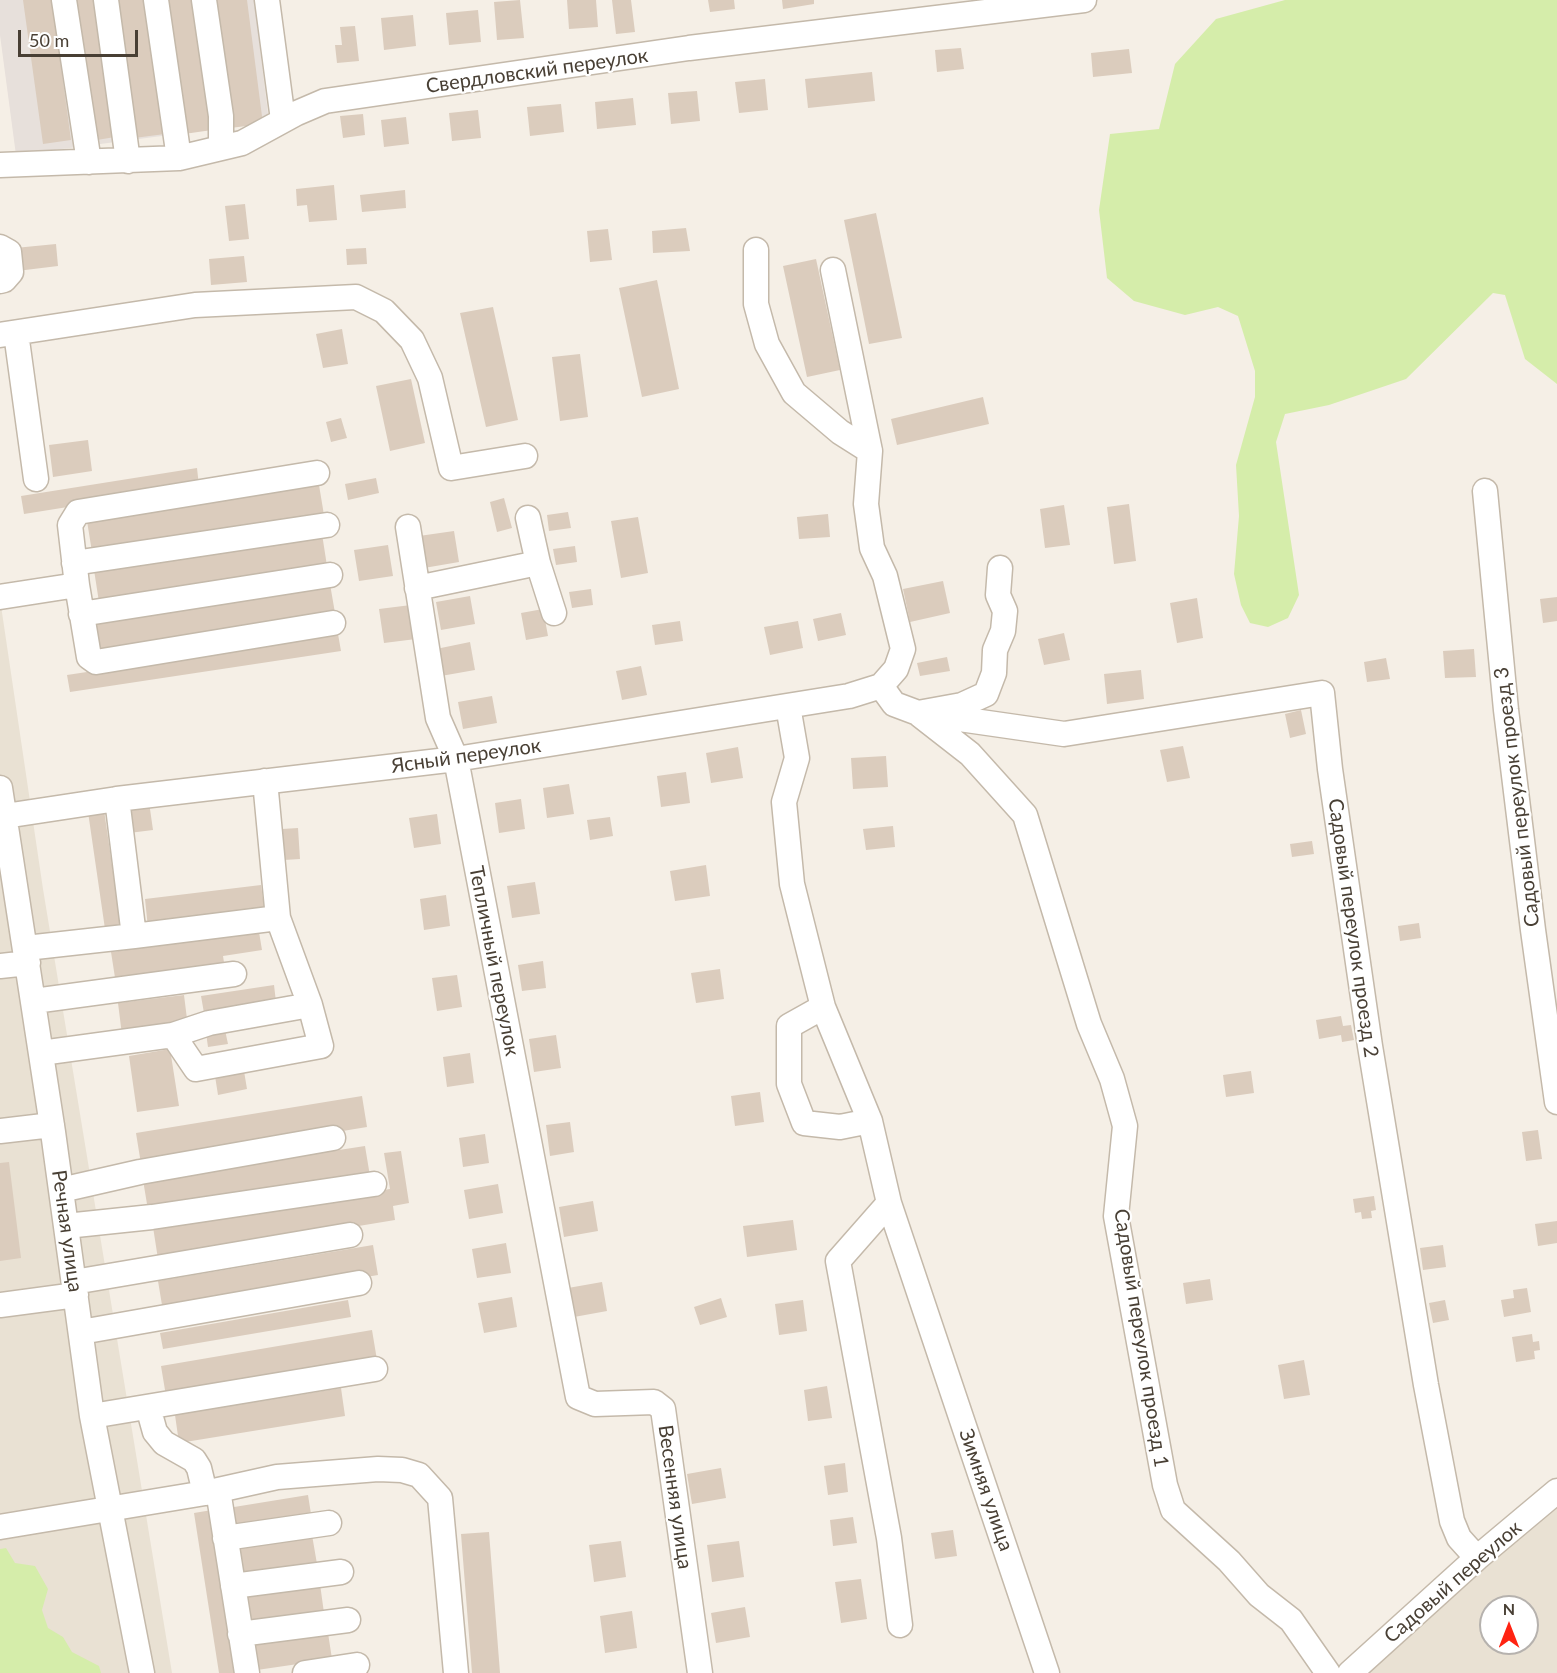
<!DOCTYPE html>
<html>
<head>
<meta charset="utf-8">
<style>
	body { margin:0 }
	#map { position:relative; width:1557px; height:1673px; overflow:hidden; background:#f5efe6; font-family:Lato,sans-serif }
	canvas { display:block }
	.north { position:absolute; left:1479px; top:1595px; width:60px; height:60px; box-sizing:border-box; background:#fff; border:2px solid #b6b2ae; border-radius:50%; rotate:0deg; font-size:16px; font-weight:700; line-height:24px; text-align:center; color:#483f34 }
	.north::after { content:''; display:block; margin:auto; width:21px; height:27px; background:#ff2312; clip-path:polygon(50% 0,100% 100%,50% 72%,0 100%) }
	.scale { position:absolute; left:18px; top:30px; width:120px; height:27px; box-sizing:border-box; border:3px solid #483f34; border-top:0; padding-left:8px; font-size:18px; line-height:21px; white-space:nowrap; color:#483f34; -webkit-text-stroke:4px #fff; paint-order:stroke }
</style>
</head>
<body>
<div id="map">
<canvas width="1557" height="1673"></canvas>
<div class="north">N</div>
<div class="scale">50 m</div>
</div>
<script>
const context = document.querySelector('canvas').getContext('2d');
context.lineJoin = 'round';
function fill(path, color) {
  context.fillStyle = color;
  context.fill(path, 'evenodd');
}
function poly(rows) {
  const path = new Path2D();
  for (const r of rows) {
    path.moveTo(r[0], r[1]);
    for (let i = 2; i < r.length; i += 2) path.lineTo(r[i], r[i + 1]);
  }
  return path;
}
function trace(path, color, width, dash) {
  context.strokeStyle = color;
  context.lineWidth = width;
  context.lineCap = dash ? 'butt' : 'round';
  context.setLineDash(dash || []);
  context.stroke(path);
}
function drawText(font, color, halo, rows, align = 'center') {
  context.font = font + ' Lato,sans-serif';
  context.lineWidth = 4.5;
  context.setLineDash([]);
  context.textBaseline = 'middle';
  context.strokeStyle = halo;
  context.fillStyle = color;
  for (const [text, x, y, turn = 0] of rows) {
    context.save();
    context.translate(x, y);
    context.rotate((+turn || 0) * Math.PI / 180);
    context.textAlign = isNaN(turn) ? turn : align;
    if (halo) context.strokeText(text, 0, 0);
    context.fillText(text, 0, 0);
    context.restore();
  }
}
fill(poly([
	[0,599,43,889,172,1673,0,1673],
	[1557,1492,1557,1673,1350,1673],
	[1491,1607,1527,1607,1527,1643,1491,1643]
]), '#e9e1d3');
fill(poly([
	[0,0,254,0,269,122,16,155,0,35]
]), '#e7e0db');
fill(poly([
	[1285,0,1557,0,1557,384,1525,359,1505,295,1493,293,1406,379,1329,405,1285,414,1276,442,1299,595,1288,618,1268,627,1250,623,1241,605,1234,574,1239,516,1236,465,1255,397,1255,371,1238,316,1218,307,1185,315,1134,301,1107,278,1099,210,1110,134,1159,129,1175,64,1216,19],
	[6,1548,15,1563,35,1566,48,1589,42,1610,48,1628,63,1637,72,1652,99,1666,101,1673,0,1673,0,1549]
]), '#d5edaa');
fill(poly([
	[23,0,52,0,71,140,43,144],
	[76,0,95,0,115,137,97,140],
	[114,0,146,0,165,134,134,138],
	[165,0,193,0,212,130,184,134],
	[213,0,247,0,263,124,230,128],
	[520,0,524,38,497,40,494,2],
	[567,0,596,0,598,27,569,29],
	[612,0,631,0,635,32,616,34],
	[708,0,734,0,735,9,710,12],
	[782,0,814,0,814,4,783,9],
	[478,10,481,42,449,45,446,13],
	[413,15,416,46,384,50,381,18],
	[355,26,359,61,337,63,335,45,342,45,340,27],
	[961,48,964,69,937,72,935,50],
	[1129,49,1132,73,1093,77,1091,53],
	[872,72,875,101,808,108,805,79],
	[765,79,768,110,739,113,735,82],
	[697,91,700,121,671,124,668,93],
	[633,98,636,125,597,129,595,102],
	[561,104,564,132,530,136,527,107],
	[478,110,481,138,452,141,449,113],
	[363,114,365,135,343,138,340,116],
	[406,117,409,144,384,147,381,120],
	[334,185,337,220,309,222,307,205,297,206,296,189],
	[405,190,406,208,362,212,360,195],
	[245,204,249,239,229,241,225,206],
	[876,213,902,338,869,344,844,220],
	[686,228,690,251,653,253,652,231],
	[608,229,612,260,590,262,587,231],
	[56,244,58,266,17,271,15,248],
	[366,248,367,264,347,265,346,249],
	[244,256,247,282,211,285,209,259],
	[816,259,840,370,807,377,783,266],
	[657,280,679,389,642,397,619,288],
	[493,307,518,420,486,427,460,313],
	[342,329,348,364,323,368,316,334],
	[580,354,588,417,560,421,552,357],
	[411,379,425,443,390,451,376,386],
	[983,397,989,424,897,445,891,419],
	[341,418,347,438,331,442,326,422],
	[88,440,92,471,53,477,49,445],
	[197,468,199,486,24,514,21,496],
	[376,478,379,493,348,500,345,484],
	[319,485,324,515,92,552,87,521],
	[504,498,512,528,497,532,490,502],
	[1129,504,1136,561,1114,564,1107,507],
	[1064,505,1070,545,1045,548,1040,509],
	[568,512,571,528,549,531,547,515],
	[828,514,830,537,799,539,797,517],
	[638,517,648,573,621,578,611,521],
	[454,531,459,562,424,568,419,536],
	[322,534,327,566,99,602,94,570],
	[388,545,393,576,359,581,354,550],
	[575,546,577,562,556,565,553,549],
	[943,581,950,613,910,622,903,589],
	[330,584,335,613,99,652,94,623],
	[591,589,593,605,572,608,569,592],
	[470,596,475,624,441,630,436,602],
	[1557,597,1557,621,1543,623,1540,599],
	[1197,598,1203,638,1177,643,1170,603],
	[411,605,416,639,384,643,379,609],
	[543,609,548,636,526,640,521,613],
	[841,613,846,635,818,641,813,619],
	[680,621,683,641,655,645,652,625],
	[798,621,803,648,770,655,764,627],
	[1064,633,1070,660,1044,665,1038,639],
	[338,634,341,651,70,692,67,675],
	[470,642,475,670,441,676,436,649],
	[1474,649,1476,677,1445,678,1443,651],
	[947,657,950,671,920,676,917,663],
	[1386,658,1390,679,1367,682,1364,662],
	[641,666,647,695,622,700,616,671],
	[1141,670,1144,699,1107,704,1104,674],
	[492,696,497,723,463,729,458,702],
	[1301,710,1306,734,1290,738,1285,714],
	[1183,746,1190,778,1167,782,1160,750],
	[738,747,743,778,711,783,706,753],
	[886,756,888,787,853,789,851,758],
	[686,772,690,803,661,807,657,776],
	[569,784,574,814,547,818,543,788],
	[521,799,525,829,499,833,495,803],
	[149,802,153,830,129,833,125,805],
	[104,810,121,927,105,929,88,812],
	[437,814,441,844,414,848,409,818],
	[610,817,613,836,590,840,587,820],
	[893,826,895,847,866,850,863,829],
	[298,828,300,859,284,860,282,829],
	[1312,841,1314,854,1292,857,1290,844],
	[706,865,710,896,675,901,670,871],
	[535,882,540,914,512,918,507,886],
	[261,885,265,913,148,928,145,899],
	[446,895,450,926,424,930,420,899],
	[1419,923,1421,938,1400,941,1398,926],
	[259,932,262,950,223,956,225,969,116,984,111,952],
	[543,961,546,988,522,991,518,965],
	[720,969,724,999,696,1003,691,973],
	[457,975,462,1007,437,1011,432,978],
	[274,985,276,1002,204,1013,201,996],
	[184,995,188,1027,122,1035,118,1003],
	[1341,1016,1343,1026,1351,1025,1354,1040,1342,1042,1341,1035,1319,1039,1316,1020],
	[225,1030,228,1044,208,1047,206,1033],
	[556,1035,561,1068,534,1072,529,1039],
	[170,1049,179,1106,137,1112,129,1056],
	[470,1053,474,1083,447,1087,443,1057],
	[244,1071,247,1089,218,1095,215,1076],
	[1251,1071,1254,1093,1226,1097,1223,1075],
	[760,1092,764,1122,735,1126,731,1096],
	[362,1096,367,1127,141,1164,136,1133],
	[570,1122,574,1152,550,1156,546,1125],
	[1538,1130,1542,1159,1526,1161,1522,1132],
	[485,1134,489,1163,463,1167,459,1138],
	[365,1146,370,1176,148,1210,143,1180],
	[401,1151,409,1203,393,1206,395,1220,158,1259,153,1227,390,1189,384,1153],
	[9,1162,21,1258,0,1261,0,1163],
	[498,1184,503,1213,469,1219,464,1190],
	[1374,1196,1376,1210,1371,1211,1372,1218,1362,1219,1361,1212,1355,1213,1353,1199],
	[593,1201,598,1231,564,1237,559,1207],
	[793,1220,797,1250,747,1257,743,1226],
	[1557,1221,1557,1243,1538,1246,1535,1224],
	[506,1243,511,1273,477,1278,472,1249],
	[373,1245,378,1275,163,1311,158,1281],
	[1443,1245,1446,1267,1423,1270,1420,1248],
	[1210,1279,1213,1300,1186,1304,1183,1283],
	[602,1282,607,1311,574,1317,568,1288],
	[1527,1288,1531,1312,1504,1317,1501,1300,1514,1298,1513,1290],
	[512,1297,517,1327,484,1333,478,1303],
	[721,1298,727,1317,700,1325,694,1307],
	[348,1300,351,1317,163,1349,160,1333],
	[803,1300,807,1331,779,1335,775,1304],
	[1445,1300,1449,1320,1433,1323,1429,1303],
	[372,1330,377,1360,166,1396,161,1366],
	[1532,1334,1533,1342,1539,1341,1540,1350,1534,1351,1535,1359,1516,1362,1512,1337],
	[1304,1360,1310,1395,1284,1399,1278,1365],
	[827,1386,832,1418,808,1421,804,1390],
	[341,1388,345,1416,179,1443,175,1415],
	[845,1463,848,1492,828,1495,824,1466],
	[721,1468,726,1498,692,1504,687,1474],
	[308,1495,311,1514,230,1526,228,1508],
	[212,1510,237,1673,219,1673,194,1513],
	[853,1517,857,1543,833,1546,830,1520],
	[953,1530,957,1556,935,1559,931,1533],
	[489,1532,500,1673,472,1673,461,1534],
	[312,1535,317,1564,242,1577,237,1547],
	[621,1541,626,1577,594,1582,589,1545],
	[739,1541,744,1577,712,1582,707,1545],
	[861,1579,867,1619,841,1623,835,1582],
	[320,1584,324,1613,250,1623,246,1595],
	[745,1607,750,1637,716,1643,711,1613],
	[632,1611,637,1648,605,1653,600,1616],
	[328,1633,332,1659,257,1670,252,1644]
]), '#dbccbd');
const minor = poly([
	[64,0,89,162],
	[106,0,128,161],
	[156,0,179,158],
	[204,0,221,116,221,148],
	[267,0,283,120],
	[0,165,179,158,242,143,297,113,325,101,689,48,1084,0],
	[0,247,9,252,11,272,4,280,0,281],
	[833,270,870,451],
	[16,333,36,479],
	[0,335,195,305,356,297,384,311,412,340,430,378,451,468,525,456],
	[1485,491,1506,710,1533,930,1557,1102],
	[408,527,438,718,456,759,578,1397,595,1404,654,1402,663,1409,700,1673],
	[74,563,327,525],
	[538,563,554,613],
	[77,585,70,525,78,512,317,473],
	[417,588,538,563,528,518],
	[0,597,77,585,89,657,96,662,333,623],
	[81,614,330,575],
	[881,686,894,704,918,713,962,705,986,694,994,673,995,650,1003,631,1005,611,998,595,1000,568],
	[788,706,797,758,784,802,792,884,823,1007,870,1121,889,1203,1047,1673],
	[918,713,1064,734,1322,693,1330,769,1370,1046,1426,1385,1452,1521,1459,1538,1477,1558],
	[920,715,970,754,1025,815,1089,1024,1112,1079,1125,1126,1116,1216,1165,1485,1173,1510,1229,1561,1259,1595,1291,1620,1328,1673],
	[0,788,53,1132,92,1416,142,1673],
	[117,799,134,936,278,918],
	[5,816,117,799,456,759,849,696,881,686,896,669,903,649,885,576,872,548,866,504,870,451,840,432,794,393,767,344,756,304,756,250],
	[26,948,134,936],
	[0,966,28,963],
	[34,1001,234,974],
	[823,1007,789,1026,789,1084,804,1123,840,1127,870,1121],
	[173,1035,196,1069,321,1046,310,1005],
	[41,1053,173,1035,209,1023,310,1005,278,918,265,781],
	[0,1131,52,1125],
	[61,1190,140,1172,333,1138],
	[889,1203,838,1261,889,1538,900,1625],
	[66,1226,152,1217,374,1184],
	[74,1282,350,1235],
	[0,1305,76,1295],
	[81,1332,359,1283],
	[148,1407,155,1432,164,1443,194,1460,199,1468,205,1493],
	[92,1416,375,1369],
	[218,1490,247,1673],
	[0,1527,205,1493,277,1477,378,1469,402,1470,419,1475,440,1498,456,1673],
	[225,1538,329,1523],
	[233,1586,341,1572],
	[240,1634,348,1620],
	[305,1673,357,1665],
	[1350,1673,1477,1558,1557,1491]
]);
trace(minor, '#c4b9aa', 27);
trace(minor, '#fff', 24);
drawText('20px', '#483f34', '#fff', [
	["Свердловский переулок",537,71,-8],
	["Ясный переулок",466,756,-8],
	["Садовый переулок проезд 3",1517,797,-97],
	["Садовый переулок проезд 2",1353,928,82],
	["Тепличный переулок",494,961,79],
	["Речная улица",67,1231,82],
	["Садовый переулок проезд 1",1141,1338,81],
	["Зимняя улица",986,1490,71],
	["Весенняя улица",675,1497,82],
	["Садовый переулок",1453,1582,-41]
]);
</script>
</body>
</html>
